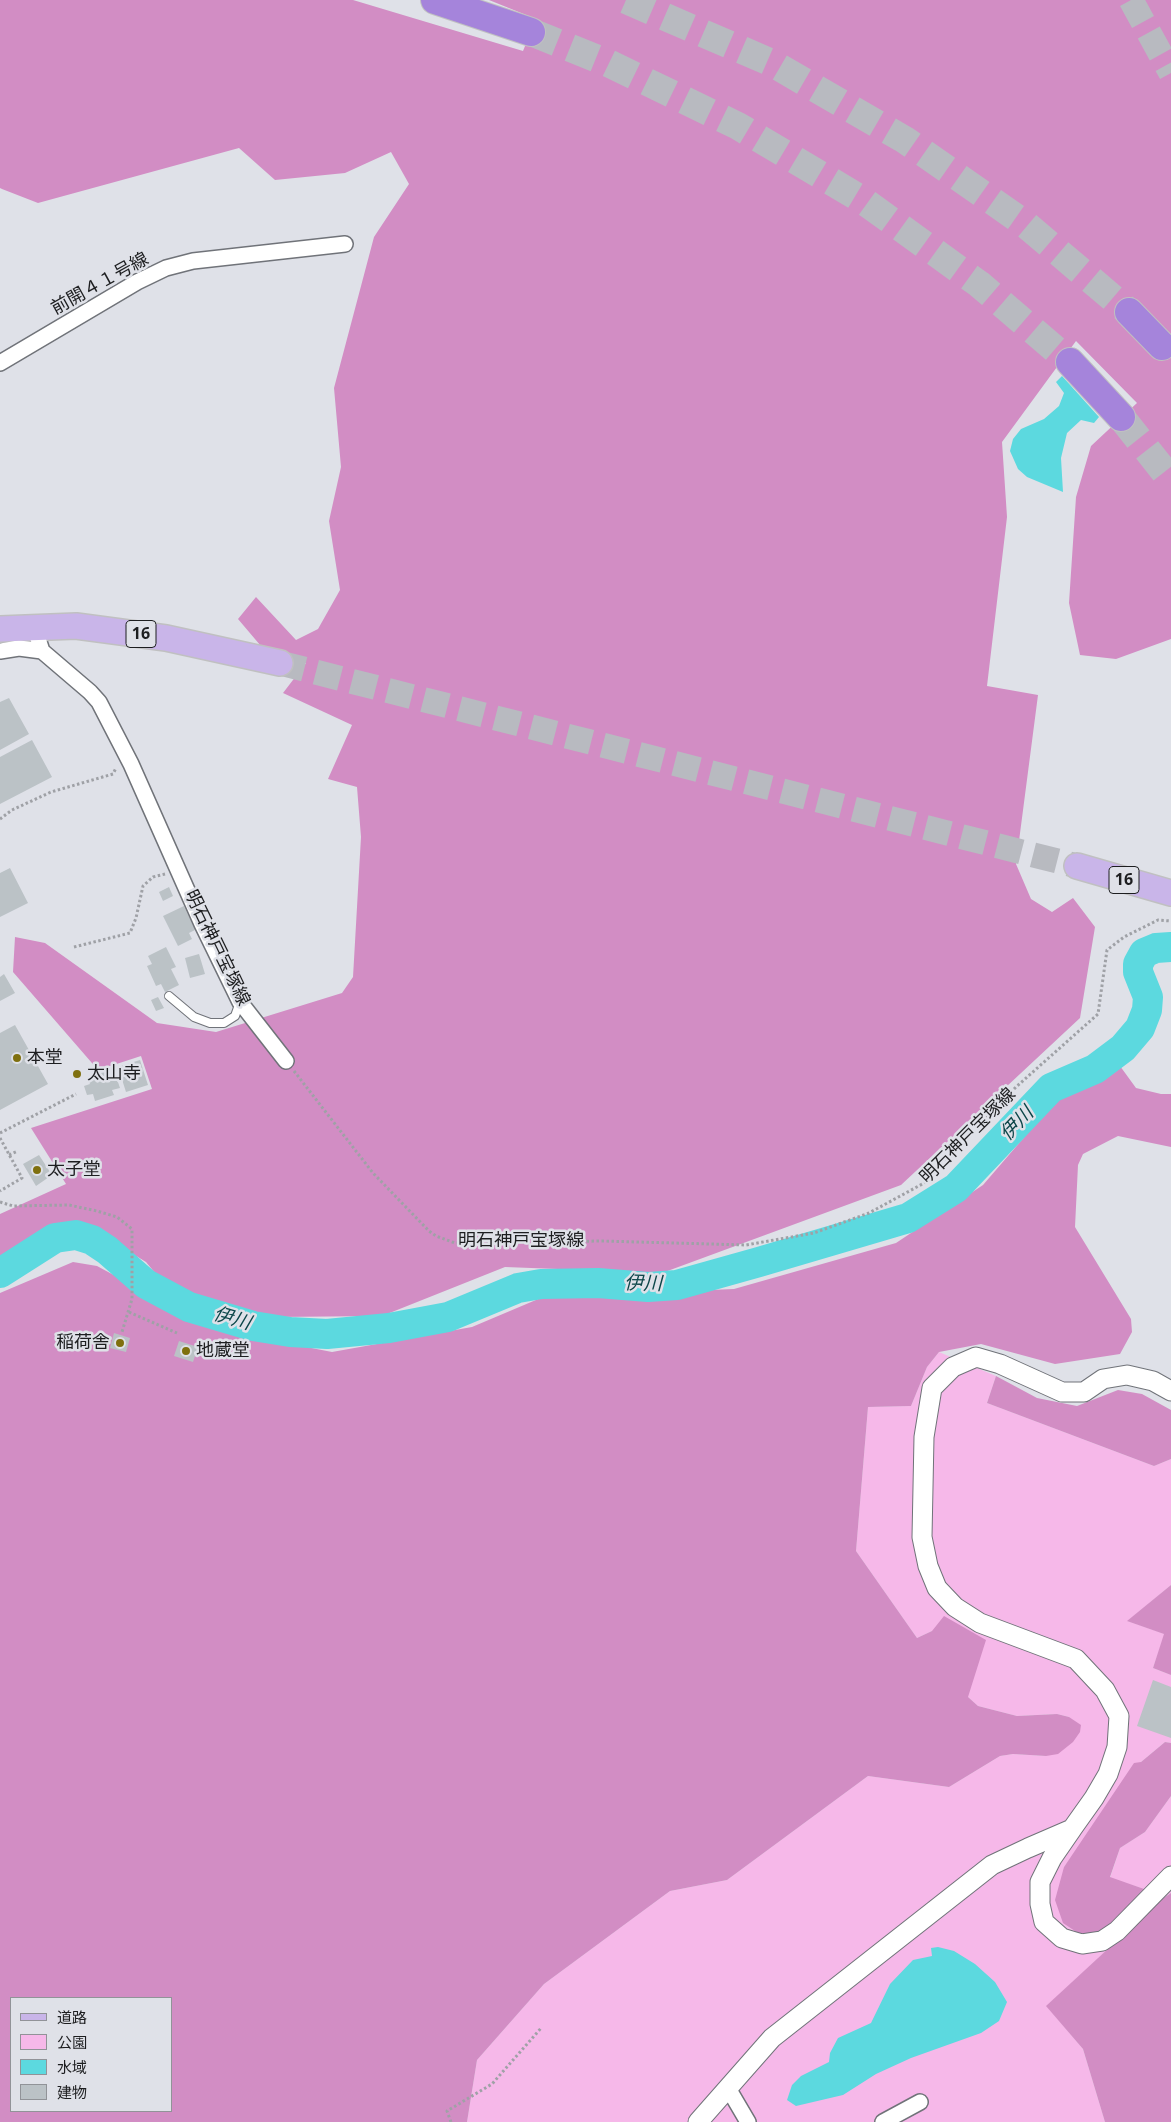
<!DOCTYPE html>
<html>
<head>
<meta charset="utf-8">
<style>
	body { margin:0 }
	#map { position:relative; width:1171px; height:2122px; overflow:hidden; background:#dfe1e8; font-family:"Open Sans","Noto Sans JP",sans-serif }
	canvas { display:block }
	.legend { position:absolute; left:10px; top:1997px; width:162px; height:115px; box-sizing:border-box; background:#dfe1e8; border:1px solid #919398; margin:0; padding:6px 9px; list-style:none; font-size:15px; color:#1d1e20 }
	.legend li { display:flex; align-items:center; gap:10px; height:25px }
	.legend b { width:25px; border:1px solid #919398 }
</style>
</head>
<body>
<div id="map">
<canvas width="1171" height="2122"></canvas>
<ul class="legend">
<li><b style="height:6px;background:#c9b5e9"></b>道路</li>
<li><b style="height:14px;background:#f6b8e9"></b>公園</li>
<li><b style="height:14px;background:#5cd9df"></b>水域</li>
<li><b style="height:14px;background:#bbc2c6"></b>建物</li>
</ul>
</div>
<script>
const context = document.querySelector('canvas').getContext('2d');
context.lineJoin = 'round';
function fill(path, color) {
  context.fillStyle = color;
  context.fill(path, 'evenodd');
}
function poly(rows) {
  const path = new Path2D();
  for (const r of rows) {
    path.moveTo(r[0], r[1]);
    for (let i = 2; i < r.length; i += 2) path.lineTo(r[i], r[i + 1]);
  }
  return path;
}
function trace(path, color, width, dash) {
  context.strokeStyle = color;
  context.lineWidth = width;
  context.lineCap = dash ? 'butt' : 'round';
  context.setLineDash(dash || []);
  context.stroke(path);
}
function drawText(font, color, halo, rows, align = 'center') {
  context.font = font + ' "Open Sans","Noto Sans JP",sans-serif';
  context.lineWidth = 5;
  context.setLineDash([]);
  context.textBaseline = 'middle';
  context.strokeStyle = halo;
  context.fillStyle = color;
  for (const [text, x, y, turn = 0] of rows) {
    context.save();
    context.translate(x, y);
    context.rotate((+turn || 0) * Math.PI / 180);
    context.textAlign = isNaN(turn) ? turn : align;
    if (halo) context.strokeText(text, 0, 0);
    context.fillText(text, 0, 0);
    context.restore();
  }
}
fill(poly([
	[939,1352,996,1376,987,1403,1154,1466,1171,1459,1171,1585,1128,1621,1165,1634,1153,1668,1171,1675,1171,1743,1165,1742,1141,1762,1064,1867,1144,1889,1110,1878,1120,1848,1145,1832,1171,1796,1171,1893,1162,1899,1047,2006,1083,2049,1105,2122,467,2122,477,2060,544,1984,670,1891,727,1880,868,1776,949,1787,1000,1756,1013,1754,1046,1756,1069,1717,1057,1714,1017,1716,978,1706,968,1697,932,1631,917,1638,856,1551,868,1407,911,1406,927,1367]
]), '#f6b8e9');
fill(poly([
	[0,0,353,0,523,51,536,19,489,0,1171,0,1171,639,1116,659,1080,655,1069,603,1076,497,1091,446,1137,403,1076,341,1002,442,1007,517,987,686,1038,695,1016,864,1031,899,1052,912,1073,898,1095,927,1080,1018,901,1185,662,1273,505,1267,382,1316,274,1317,233,1309,165,1285,146,1262,79,1221,0,1267,0,1214,66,1184,31,1128,152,1089,141,1056,98,1070,13,972,15,937,45,943,157,1023,216,1032,342,993,353,977,361,837,357,787,328,779,352,725,283,693,306,663,266,652,238,619,256,597,296,640,318,629,340,590,329,521,341,467,334,388,374,237,409,184,391,152,345,173,275,180,239,148,38,203,2,189,0,188],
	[1120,1066,1136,1088,1161,1094,1171,1094,1171,1147,1118,1136,1083,1154,1078,1165,1075,1227,1131,1319,1132,1332,1120,1354,1055,1364,981,1344,939,1352,927,1367,911,1406,868,1407,856,1551,917,1638,932,1631,944,1616,986,1640,968,1697,978,1706,1017,1716,1057,1714,1069,1717,1081,1725,1080,1732,1073,1742,1058,1754,1046,1756,1013,1754,1000,1756,949,1787,868,1776,727,1880,670,1891,544,1984,477,2060,467,2122,0,2122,0,1293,73,1262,97,1266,214,1329,332,1352,472,1327,543,1297,734,1289,896,1243,983,1185,1058,1098],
	[11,1998,171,1998,171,2111,11,2111],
	[996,1376,1037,1398,1077,1406,1118,1390,1142,1394,1171,1410,1171,1459,1154,1466,987,1403],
	[1171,1585,1171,1675,1153,1668,1164,1634,1127,1621],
	[1165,1742,1171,1743,1171,1796,1145,1832,1120,1848,1110,1877,1144,1889,1096,1939,1084,1937,1063,1923,1055,1900,1064,1867,1134,1763,1141,1762],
	[1171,1893,1171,2122,1105,2122,1083,2049,1046,2006,1162,1899]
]), '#d28dc4');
fill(poly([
	[1062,376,1099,417,1094,423,1081,420,1067,433,1061,458,1063,492,1027,477,1018,469,1010,451,1013,439,1021,429,1044,419,1059,406,1064,393,1056,382],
	[938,1947,954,1951,975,1964,995,1982,1007,2002,999,2021,981,2033,911,2058,876,2074,843,2095,796,2106,787,2100,792,2085,801,2076,829,2062,830,2053,838,2038,871,2023,890,1984,913,1960,932,1956,931,1948]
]), '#5cd9df');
trace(poly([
	[0,1273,55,1238,76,1235,92,1240,107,1250,146,1284,189,1307,253,1326,290,1332,327,1334,389,1328,448,1317,518,1288,541,1284,598,1283,648,1287,677,1285,759,1262,908,1218,956,1188,1051,1088,1095,1069,1123,1048,1140,1028,1147,1010,1148,997,1138,972,1138,964,1144,953,1156,948,1171,947]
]), '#5cd9df', 30);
fill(poly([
	[9,698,29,734,0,750,0,702],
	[32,740,52,777,0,804,0,757],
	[10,868,28,903,0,917,0,873],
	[169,887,173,896,163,901,159,892],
	[184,906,195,930,189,933,192,939,178,946,163,916],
	[166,947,176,967,171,969,179,985,165,992,161,984,156,986,147,966,152,964,148,956],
	[199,954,205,974,190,978,185,958],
	[4,974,15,993,0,1001,0,977],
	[158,997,164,1008,156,1011,151,1000],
	[15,1025,48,1084,0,1110,0,1033],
	[140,1060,148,1085,126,1092,118,1067],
	[106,1071,108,1076,115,1073,120,1088,112,1090,114,1095,95,1101,93,1094,87,1095,84,1086,90,1084,87,1078],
	[39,1155,52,1175,36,1186,23,1164],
	[114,1333,130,1338,126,1352,110,1348],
	[179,1341,198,1347,193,1362,174,1356],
	[1153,1680,1171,1687,1171,1738,1137,1726]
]), '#bbc2c6');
trace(poly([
	[1131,0,1171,73],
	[280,663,1077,866]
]), '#b8bac0', 25, [25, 12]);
trace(poly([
	[626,0,772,63,905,140,1024,223,1129,312],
	[531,32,608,63,738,126,861,199,979,284,1070,362],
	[1121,417,1171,480]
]), '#b8bac0', 28, [28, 14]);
const service = poly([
	[169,996,194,1017,210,1023,224,1023,235,1016,240,1002]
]);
const minor = poly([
	[0,363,137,282,166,268,193,261,345,244],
	[34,626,42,651,90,692,99,702,131,764,202,924,240,1002,286,1061],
	[0,651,19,648,42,651],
	[728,2088,748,2122],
	[883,2122,920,2102]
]);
const tertiary = poly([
	[1072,1829,1052,1858,1040,1882,1040,1904,1044,1922,1062,1938,1082,1944,1102,1941,1117,1931,1171,1876],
	[698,2122,772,2038,992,1865,1028,1848,1072,1829,1094,1798,1108,1774,1117,1747,1119,1716,1105,1690,1076,1659,980,1623,955,1607,937,1588,928,1566,922,1537,924,1437,932,1388,953,1367,976,1357,1000,1364,1062,1392,1084,1392,1103,1379,1127,1375,1153,1381,1171,1391]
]);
const primary = poly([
	[0,629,76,626,166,638,280,663],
	[1077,866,1171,893]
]);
const motorway = poly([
	[435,0,531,32],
	[1129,312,1162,346],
	[1070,362,1121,417]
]);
trace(service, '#707379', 10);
trace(minor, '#707379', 18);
trace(tertiary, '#707379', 21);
trace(primary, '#c0c0c1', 28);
trace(motorway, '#c0c0c1', 30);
trace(poly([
	[0,819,12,810,51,792,113,774,116,768],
	[74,947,130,933,136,918,143,886,153,877,165,874],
	[294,1071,373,1173,429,1231,436,1236,455,1243,602,1241,746,1245,814,1233,869,1213,926,1182,1016,1087,1098,1014,1107,950,1124,937,1158,920,1171,921],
	[0,1133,76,1094],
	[0,1138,22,1178,0,1191],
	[9,1155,18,1151],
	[0,1202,13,1206,69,1205,97,1211,117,1217,132,1229,132,1299,122,1332],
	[129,1312,177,1333],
	[451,2122,447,2111,492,2084,542,2027]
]), '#9fa1a6', 3, [2.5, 2.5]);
trace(service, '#fff', 8);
trace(minor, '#fff', 15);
trace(tertiary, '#fff', 19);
trace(primary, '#c9b5e9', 25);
trace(motorway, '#a584db', 28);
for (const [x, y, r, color] of [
	[17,1058,5,"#7f700f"],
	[77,1074,5,"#7f700f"],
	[37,1170,5,"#7f700f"],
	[120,1343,5,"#7f700f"],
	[186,1351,5,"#7f700f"]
]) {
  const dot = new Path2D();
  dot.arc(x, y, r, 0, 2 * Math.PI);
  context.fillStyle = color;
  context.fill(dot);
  trace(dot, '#dfe1e8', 2);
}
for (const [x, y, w] of [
	[141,634,30],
	[1124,880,30]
]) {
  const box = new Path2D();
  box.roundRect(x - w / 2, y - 13.5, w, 27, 4);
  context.fillStyle = '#dfe1e8';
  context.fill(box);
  trace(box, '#1d1e20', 1);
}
drawText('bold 16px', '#1d1e20', null, [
	["16",141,634],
	["16",1124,880]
]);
drawText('18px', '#1d1e20', '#dfe1e8', [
	["前開４１号線",100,284,-29],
	["明石神戸宝塚線",217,948,64],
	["明石神戸宝塚線",968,1136,-45],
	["明石神戸宝塚線",521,1241]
]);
drawText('18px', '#1d1e20', '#dfe1e8', [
	["本堂",27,1058],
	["太山寺",87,1074],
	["太子堂",47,1170],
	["稲荷舎",110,1343,"right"],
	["地蔵堂",196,1351]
], 'left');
drawText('italic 19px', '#0c4649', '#dfe1e8', [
	["伊川",1017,1124,-46],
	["伊川",643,1284,1],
	["伊川",232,1319,16]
]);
</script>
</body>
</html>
